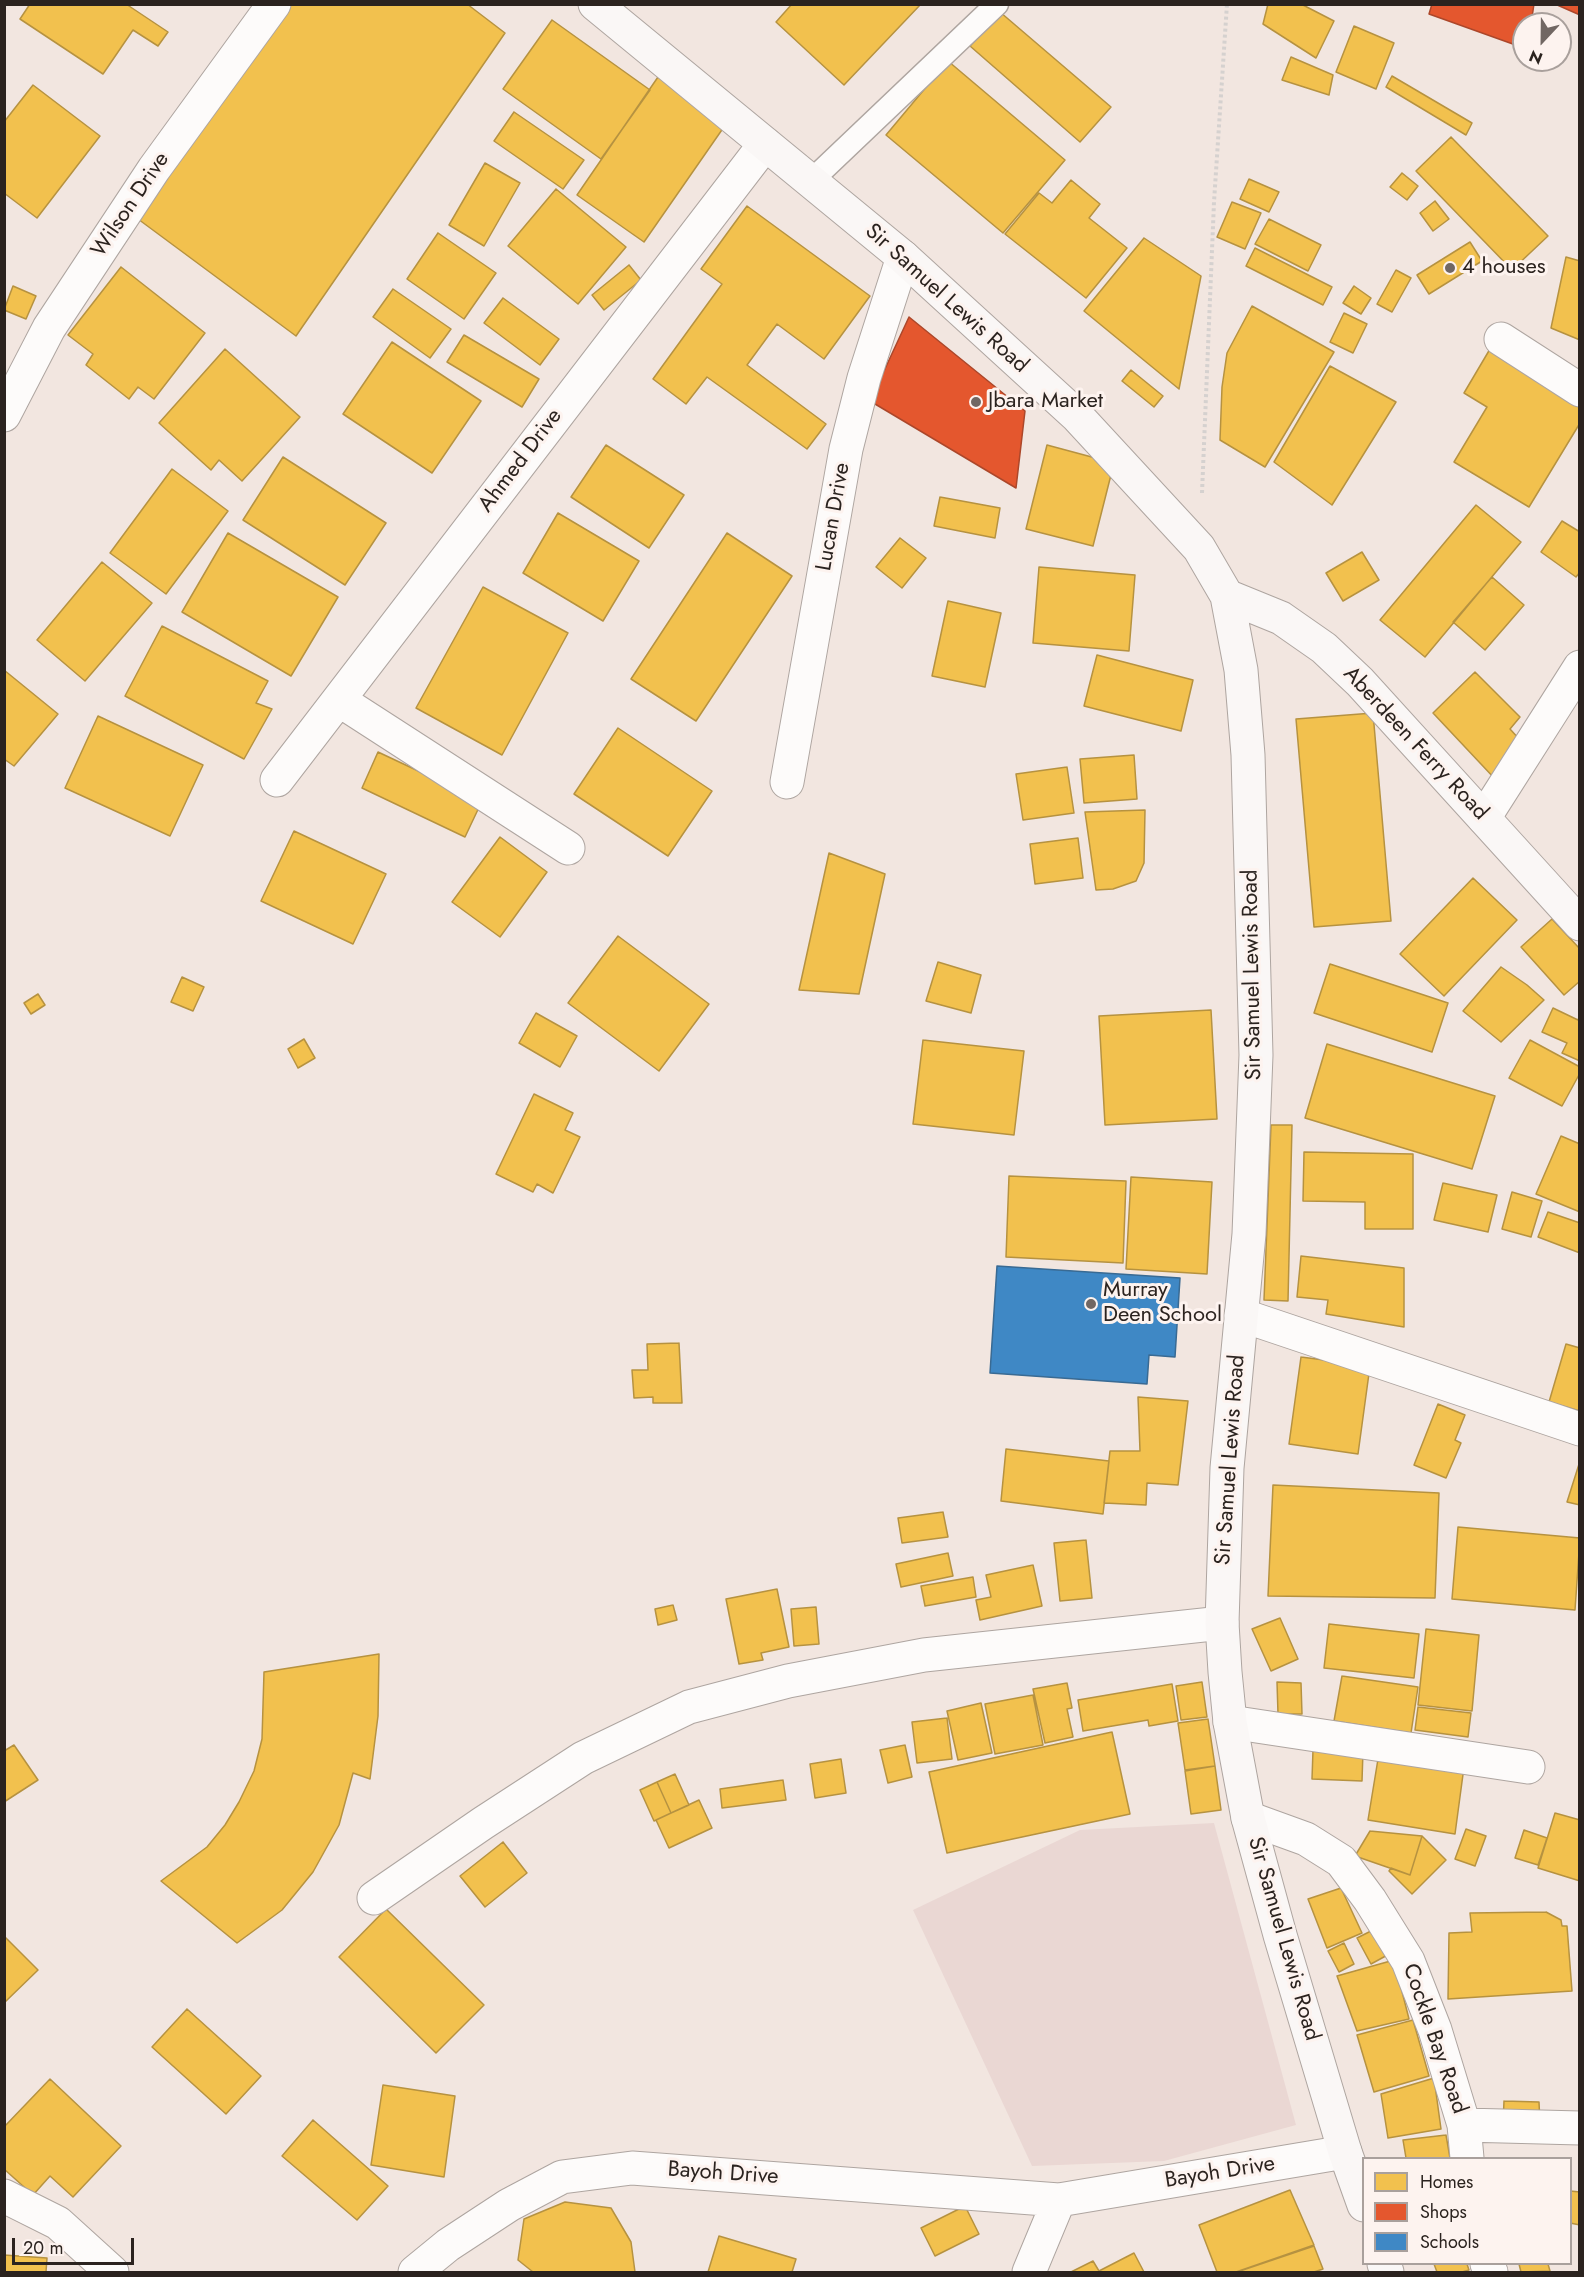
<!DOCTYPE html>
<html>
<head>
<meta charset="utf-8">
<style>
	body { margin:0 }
	#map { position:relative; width:1584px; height:2277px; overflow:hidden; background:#f2e6e0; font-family:Jost,sans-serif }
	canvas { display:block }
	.frame { position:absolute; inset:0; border:6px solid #2b231f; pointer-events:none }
	.legend { position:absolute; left:1362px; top:2157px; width:210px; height:108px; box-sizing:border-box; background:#fdf3ef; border:2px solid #a9a09c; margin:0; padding:8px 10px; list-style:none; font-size:18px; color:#2b231f }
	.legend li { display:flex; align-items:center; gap:12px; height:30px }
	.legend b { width:30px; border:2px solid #a9a09c }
	.north { position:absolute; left:1512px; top:12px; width:60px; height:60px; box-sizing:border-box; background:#fdf3ef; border:2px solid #a9a09c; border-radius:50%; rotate:202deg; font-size:16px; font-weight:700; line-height:24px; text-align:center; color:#2b231f }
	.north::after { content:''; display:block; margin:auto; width:21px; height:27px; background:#716763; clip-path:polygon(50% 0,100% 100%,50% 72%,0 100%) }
	.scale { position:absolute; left:12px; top:2238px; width:122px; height:27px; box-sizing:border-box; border:3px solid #2b231f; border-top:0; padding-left:8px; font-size:18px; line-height:21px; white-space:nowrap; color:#2b231f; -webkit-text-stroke:4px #fdf3ef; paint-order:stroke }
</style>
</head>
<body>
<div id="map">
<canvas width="1584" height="2277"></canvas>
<div class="frame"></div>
<ul class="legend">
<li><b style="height:16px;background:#f2c14e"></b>Homes</li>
<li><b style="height:16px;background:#e4572e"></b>Shops</li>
<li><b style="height:16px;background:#3f88c5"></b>Schools</li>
</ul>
<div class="north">N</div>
<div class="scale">20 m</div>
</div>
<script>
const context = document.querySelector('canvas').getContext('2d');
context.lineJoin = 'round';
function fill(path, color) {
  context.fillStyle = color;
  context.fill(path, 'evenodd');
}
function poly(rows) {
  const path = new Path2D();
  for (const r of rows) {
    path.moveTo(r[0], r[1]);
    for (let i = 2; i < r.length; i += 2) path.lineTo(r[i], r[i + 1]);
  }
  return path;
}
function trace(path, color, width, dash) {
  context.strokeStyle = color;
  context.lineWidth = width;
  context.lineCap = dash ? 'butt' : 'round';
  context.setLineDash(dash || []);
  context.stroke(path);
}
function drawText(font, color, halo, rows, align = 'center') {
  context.font = font + ' Jost,sans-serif';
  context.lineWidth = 6;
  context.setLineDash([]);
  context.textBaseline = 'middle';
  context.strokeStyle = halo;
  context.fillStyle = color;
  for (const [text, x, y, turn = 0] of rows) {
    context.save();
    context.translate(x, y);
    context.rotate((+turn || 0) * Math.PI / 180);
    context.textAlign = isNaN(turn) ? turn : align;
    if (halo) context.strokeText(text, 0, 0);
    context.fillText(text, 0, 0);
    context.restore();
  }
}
fill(poly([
	[1214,1823,1296,2125,1164,2161,1032,2166,913,1910,1080,1830]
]), '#ead7d3');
const homes = poly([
	[30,4,126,4,168,32,158,46,133,30,103,74,20,19,30,4],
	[286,4,467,4,505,33,296,336,138,219,286,4],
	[792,4,921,4,844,85,776,22,792,4],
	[1268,4,1301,4,1334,21,1316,58,1263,24,1268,4],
	[1000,12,1111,107,1080,142,970,46,1000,12],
	[552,20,650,90,601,159,503,89,552,20],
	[1354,26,1394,43,1376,89,1336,72,1354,26],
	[1291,57,1333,75,1329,95,1282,80,1291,57],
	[948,61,1065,160,1003,233,886,135,948,61],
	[1392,76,1472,123,1466,135,1386,87,1392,76],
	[658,77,726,124,644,242,577,195,658,77],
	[33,85,100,136,37,218,4,193,4,122,33,85],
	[514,112,584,160,563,189,494,141,514,112],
	[1451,137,1548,236,1512,270,1416,171,1451,137],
	[485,163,520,183,484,246,449,225,485,163],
	[1402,173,1418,186,1407,200,1390,187,1402,173],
	[1249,179,1279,192,1269,212,1240,199,1249,179],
	[1071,180,1100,204,1089,218,1127,248,1086,298,1005,234,1039,193,1052,203,1071,180],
	[556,189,626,247,578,304,508,246,556,189],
	[1435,201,1449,219,1433,231,1420,213,1435,201],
	[1232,202,1261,213,1245,249,1217,237,1232,202],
	[747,206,870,296,824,359,777,324,747,365,826,424,807,449,707,377,686,404,653,379,722,284,701,269,747,206],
	[1269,219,1321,245,1308,271,1255,244,1269,219],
	[438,233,496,273,464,319,407,279,438,233],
	[1144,238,1201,276,1179,389,1084,311,1144,238],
	[1470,242,1482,261,1429,294,1417,275,1470,242],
	[1255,248,1332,287,1323,305,1246,266,1255,248],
	[1566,257,1580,261,1580,340,1551,328,1566,257],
	[629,265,641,280,604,310,592,295,629,265],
	[121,267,205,333,154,399,138,387,129,399,86,365,93,354,68,335,121,267],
	[1396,270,1411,278,1392,312,1377,304,1396,270],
	[13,286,36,296,26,319,4,310,13,286],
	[1354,286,1371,298,1361,314,1343,303,1354,286],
	[393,289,451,329,430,358,373,317,393,289],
	[503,298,559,339,540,365,484,323,503,298],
	[1252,306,1334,352,1265,467,1220,440,1222,387,1227,353,1252,306],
	[1344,313,1367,324,1353,353,1330,342,1344,313],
	[464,335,539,379,522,407,447,362,464,335],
	[392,342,481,401,432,473,343,414,392,342],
	[225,349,300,417,242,481,219,460,211,470,159,423,225,349],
	[1490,349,1580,403,1580,423,1529,507,1454,462,1487,407,1464,393,1490,349],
	[1330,366,1396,402,1332,505,1274,462,1330,366],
	[1131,370,1163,396,1154,407,1122,381,1131,370],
	[606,445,684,495,649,548,571,497,606,445],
	[1047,445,1114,463,1093,546,1026,529,1047,445],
	[283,457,386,523,345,585,243,520,283,457],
	[172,469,228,511,166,594,110,553,172,469],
	[940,497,1000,508,995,538,934,526,940,497],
	[1476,505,1521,542,1425,657,1380,620,1476,505],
	[558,513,639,561,603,621,523,573,558,513],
	[1562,521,1580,532,1580,572,1576,577,1541,552,1562,521],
	[228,533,338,597,291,676,182,612,228,533],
	[727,533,792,576,696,721,631,679,727,533],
	[900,538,926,558,902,588,876,567,900,538],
	[1362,552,1379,580,1343,601,1326,573,1362,552],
	[102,562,152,603,85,681,37,640,102,562],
	[1039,567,1135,575,1129,651,1033,643,1039,567],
	[1492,577,1524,605,1485,650,1453,622,1492,577],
	[483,587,568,633,502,755,416,708,483,587],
	[948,601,1001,613,985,687,932,676,948,601],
	[162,626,268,681,256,703,272,709,244,759,125,696,162,626],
	[1097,655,1193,680,1181,731,1084,706,1097,655],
	[4,670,58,714,14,766,4,759,4,670],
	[1475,672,1520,717,1510,729,1521,741,1496,780,1433,713,1475,672],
	[1373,713,1391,921,1314,927,1296,719,1373,713],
	[98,716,203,765,170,836,65,788,98,716],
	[618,728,712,791,668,856,574,794,618,728],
	[378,752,482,801,465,837,362,788,378,752],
	[1134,755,1137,799,1084,803,1080,759,1134,755],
	[1067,767,1074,813,1023,820,1016,774,1067,767],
	[1145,810,1144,863,1136,881,1113,889,1096,890,1085,812,1145,810],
	[294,831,386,874,353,944,261,901,294,831],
	[500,837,547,872,500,937,452,902,500,837],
	[1078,838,1083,878,1035,884,1030,844,1078,838],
	[829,853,885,874,859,994,799,990,829,853],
	[1473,878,1517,920,1444,996,1400,954,1473,878],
	[1552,919,1580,949,1580,981,1564,995,1521,947,1552,919],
	[618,936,709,1004,659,1071,568,1003,618,936],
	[938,962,981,975,971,1013,926,1001,938,962],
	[1330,964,1448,1003,1432,1052,1314,1013,1330,964],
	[1501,967,1527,985,1544,1000,1501,1042,1463,1011,1501,967],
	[182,977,204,987,193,1011,171,1002,182,977],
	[38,994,45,1005,31,1014,24,1003,38,994],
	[1553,1008,1578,1020,1580,1015,1580,1061,1562,1053,1567,1043,1542,1032,1553,1008],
	[1211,1010,1217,1119,1105,1125,1099,1016,1211,1010],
	[536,1013,577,1036,560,1067,519,1043,536,1013],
	[304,1039,315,1058,298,1068,288,1049,304,1039],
	[923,1040,1024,1051,1014,1135,913,1124,923,1040],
	[1530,1040,1580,1067,1580,1073,1562,1106,1509,1078,1530,1040],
	[1327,1044,1495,1096,1472,1169,1305,1118,1327,1044],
	[534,1094,573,1113,565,1130,580,1137,553,1193,537,1184,533,1192,496,1174,534,1094],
	[1271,1125,1292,1125,1288,1301,1264,1300,1271,1125],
	[1561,1136,1580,1144,1580,1212,1536,1194,1561,1136],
	[1304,1152,1413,1154,1413,1229,1365,1229,1365,1202,1303,1201,1304,1152],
	[1009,1176,1126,1181,1123,1263,1006,1257,1009,1176],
	[1131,1177,1212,1182,1207,1274,1126,1269,1131,1177],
	[1443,1183,1497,1195,1488,1232,1434,1220,1443,1183],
	[1512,1192,1542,1201,1531,1237,1502,1229,1512,1192],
	[1548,1212,1580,1223,1580,1253,1538,1237,1548,1212],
	[1301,1256,1404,1268,1404,1327,1326,1314,1328,1300,1297,1297,1301,1256],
	[679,1343,682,1403,653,1403,653,1397,634,1398,632,1370,648,1370,647,1344,679,1343],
	[1566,1344,1580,1348,1580,1411,1549,1402,1566,1344],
	[1301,1357,1370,1366,1358,1454,1289,1444,1301,1357],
	[1138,1397,1188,1401,1178,1485,1147,1483,1146,1505,1104,1503,1110,1451,1140,1451,1138,1397],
	[1438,1404,1465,1415,1455,1440,1461,1443,1446,1478,1414,1465,1438,1404],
	[1006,1449,1109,1461,1103,1514,1001,1501,1006,1449],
	[1580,1461,1580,1505,1567,1502,1580,1461],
	[1273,1485,1439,1493,1435,1598,1268,1596,1273,1485],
	[943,1512,948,1537,902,1543,898,1518,943,1512],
	[1458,1527,1580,1538,1575,1610,1452,1599,1458,1527],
	[1086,1540,1092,1598,1060,1601,1054,1543,1086,1540],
	[948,1553,953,1576,901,1587,896,1564,948,1553],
	[1033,1565,1042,1606,980,1620,976,1600,991,1597,986,1575,1033,1565],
	[973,1577,976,1597,925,1606,921,1586,973,1577],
	[777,1589,789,1647,761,1653,763,1660,739,1664,726,1599,777,1589],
	[673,1605,677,1620,658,1625,655,1609,673,1605],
	[816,1607,819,1644,794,1646,791,1609,816,1607],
	[1280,1618,1298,1659,1271,1671,1252,1629,1280,1618],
	[1329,1624,1419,1634,1414,1678,1324,1668,1329,1624],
	[1426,1629,1479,1635,1472,1711,1418,1705,1426,1629],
	[379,1654,378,1716,370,1779,353,1773,339,1825,313,1872,282,1910,237,1943,161,1881,207,1847,225,1825,239,1802,254,1771,262,1739,264,1672,379,1654],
	[1342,1676,1418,1687,1411,1733,1334,1721,1342,1676],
	[1202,1682,1207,1717,1181,1720,1176,1686,1202,1682],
	[1277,1682,1301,1683,1302,1714,1278,1714,1277,1682],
	[1067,1683,1072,1708,1067,1709,1073,1737,1045,1743,1033,1689,1067,1683],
	[1172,1684,1178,1721,1149,1726,1148,1720,1083,1731,1078,1700,1172,1684],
	[1033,1695,1043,1745,995,1754,985,1704,1033,1695],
	[981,1703,992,1753,958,1760,947,1711,981,1703],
	[1418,1707,1471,1713,1468,1737,1415,1730,1418,1707],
	[947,1718,952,1759,917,1763,912,1722,947,1718],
	[1208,1719,1215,1766,1185,1770,1178,1723,1208,1719],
	[1112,1732,1130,1814,947,1853,929,1772,1112,1732],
	[14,1745,38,1780,4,1802,4,1751,14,1745],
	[905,1745,912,1777,888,1783,880,1750,905,1745],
	[1313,1750,1363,1751,1362,1781,1312,1779,1313,1750],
	[1379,1753,1464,1767,1455,1834,1368,1820,1379,1753],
	[841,1759,846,1793,815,1798,810,1764,841,1759],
	[1215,1766,1221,1810,1191,1814,1185,1771,1215,1766],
	[675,1774,689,1805,671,1813,657,1782,675,1774],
	[783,1780,786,1800,722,1808,720,1789,783,1780],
	[657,1782,671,1813,654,1821,640,1790,657,1782],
	[699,1800,712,1828,669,1848,656,1820,699,1800],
	[1555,1813,1580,1820,1580,1881,1538,1868,1555,1813],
	[1466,1829,1486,1836,1475,1866,1455,1859,1466,1829],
	[1524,1830,1547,1838,1538,1865,1515,1858,1524,1830],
	[1370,1831,1422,1836,1410,1875,1355,1856,1370,1831],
	[1422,1836,1446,1860,1412,1894,1389,1871,1391,1868,1410,1875,1422,1836],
	[503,1842,527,1873,485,1907,460,1876,503,1842],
	[1341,1888,1362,1933,1327,1948,1308,1899,1341,1888],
	[386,1909,484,2005,436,2053,339,1957,386,1909],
	[1546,1912,1561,1920,1562,1926,1567,1926,1572,1991,1448,1999,1449,1933,1472,1932,1470,1913,1546,1912],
	[1379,1927,1393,1952,1371,1964,1357,1938,1379,1927],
	[4,1936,38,1970,4,2003,4,1936],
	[1344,1943,1354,1964,1339,1972,1328,1951,1344,1943],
	[1394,1960,1409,2019,1357,2031,1337,1976,1394,1960],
	[187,2009,261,2076,226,2114,152,2047,187,2009],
	[1413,2020,1429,2076,1374,2092,1357,2035,1413,2020],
	[1434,2078,1441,2129,1388,2138,1381,2094,1434,2078],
	[50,2079,121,2146,73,2197,50,2176,33,2195,4,2169,4,2127,50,2079],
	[383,2085,455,2096,444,2177,371,2165,383,2085],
	[1504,2101,1539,2102,1540,2124,1503,2124,1504,2101],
	[313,2120,388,2186,357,2220,282,2156,313,2120],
	[1446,2135,1450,2158,1406,2158,1403,2140,1446,2135],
	[1290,2190,1314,2245,1236,2272,1217,2272,1199,2225,1290,2190],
	[1570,2191,1580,2192,1580,2225,1570,2223,1570,2191],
	[565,2202,611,2208,631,2242,635,2272,533,2272,518,2260,524,2219,565,2202],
	[965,2206,979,2234,935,2256,921,2228,965,2206],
	[719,2236,796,2259,792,2272,708,2272,719,2236],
	[1314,2246,1323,2269,1314,2272,1237,2272,1314,2246],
	[1134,2253,1144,2272,1071,2272,1093,2261,1099,2271,1134,2253],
	[4,2255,47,2258,46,2272,4,2272,4,2255],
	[1434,2264,1467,2264,1469,2270,1462,2272,1437,2272,1434,2264],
	[1519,2264,1548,2264,1550,2271,1521,2272,1519,2264]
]);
fill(homes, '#f2c14e');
trace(homes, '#b69240', 1.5);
const shops = poly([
	[1432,4,1534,4,1531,24,1524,24,1524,48,1429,14,1432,4],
	[1555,4,1580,4,1580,15,1555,4],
	[909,317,1025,411,1016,488,870,401,909,317]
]);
fill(shops, '#e4572e');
trace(shops, '#ac472a', 1.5);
const schools = poly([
	[997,1266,1180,1278,1175,1357,1149,1355,1147,1384,990,1373,997,1266]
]);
fill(schools, '#3f88c5');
trace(schools, '#396a93', 1.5);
const lane = poly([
	[811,181,997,4]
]);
const street = poly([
	[1501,339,1580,390],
	[4,415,49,328,154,169,274,4],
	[339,700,568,848],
	[277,780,765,144],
	[787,782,846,449,864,378,903,257],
	[1484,818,1580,667],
	[1241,1315,1580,1429],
	[1230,1722,1528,1767],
	[1248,1818,1306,1839,1341,1861,1370,1900,1408,1961,1435,2030,1464,2125,1467,2158],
	[374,1898,483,1823,583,1758,689,1707,788,1681,924,1655,1222,1623],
	[1464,2125,1580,2128],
	[4,2196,58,2223,112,2272],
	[1487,2264,1491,2272],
	[415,2272,448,2245,509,2205,562,2177,632,2168,1059,2200,1345,2152],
	[1029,2272,1059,2200]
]);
const secondary = poly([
	[595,4,903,257,1077,416,1199,548,1227,596,1241,670,1248,755,1256,1055,1249,1234,1227,1468,1222,1623,1225,1672,1230,1722,1248,1818,1280,1935,1345,2152,1364,2205],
	[1227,596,1281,618,1324,648,1360,682,1580,924],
	[1384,2264,1387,2272]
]);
trace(lane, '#aea5a0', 25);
trace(street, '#aea5a0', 35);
trace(secondary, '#aea5a0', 35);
trace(poly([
	[1202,493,1214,202,1227,4]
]), '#d5d1cf', 4, [3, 3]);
trace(lane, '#fdfbfa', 22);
trace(street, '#fdfbfa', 33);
trace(secondary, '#faf7f6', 33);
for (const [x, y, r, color] of [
	[1450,268,6,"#716763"],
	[976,402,6,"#716763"],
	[1091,1304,6,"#716763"]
]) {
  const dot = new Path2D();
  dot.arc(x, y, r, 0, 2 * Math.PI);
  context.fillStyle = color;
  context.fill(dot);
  trace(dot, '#fdf3ef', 2);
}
drawText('22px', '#2b231f', '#fdf3ef', [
	["Wilson Drive",131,205,-56],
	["Sir Samuel Lewis Road",946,299,42],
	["Ahmed Drive",521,461,-53],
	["Lucan Drive",834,517,-80],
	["Aberdeen Ferry Road",1415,744,47],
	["Sir Samuel Lewis Road",1253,975,-91],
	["Sir Samuel Lewis Road",1231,1460,-86],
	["Sir Samuel Lewis Road",1283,1939,74],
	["Cockle Bay Road",1434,2039,71],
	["Bayoh Drive",1220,2173,-9],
	["Bayoh Drive",723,2174,4]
]);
drawText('22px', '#2b231f', '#fdf3ef', [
	["4 houses",1462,268],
	["Jbara Market",988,402],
	["Murray",1103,1291],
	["Deen School",1103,1316]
], 'left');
</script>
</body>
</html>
